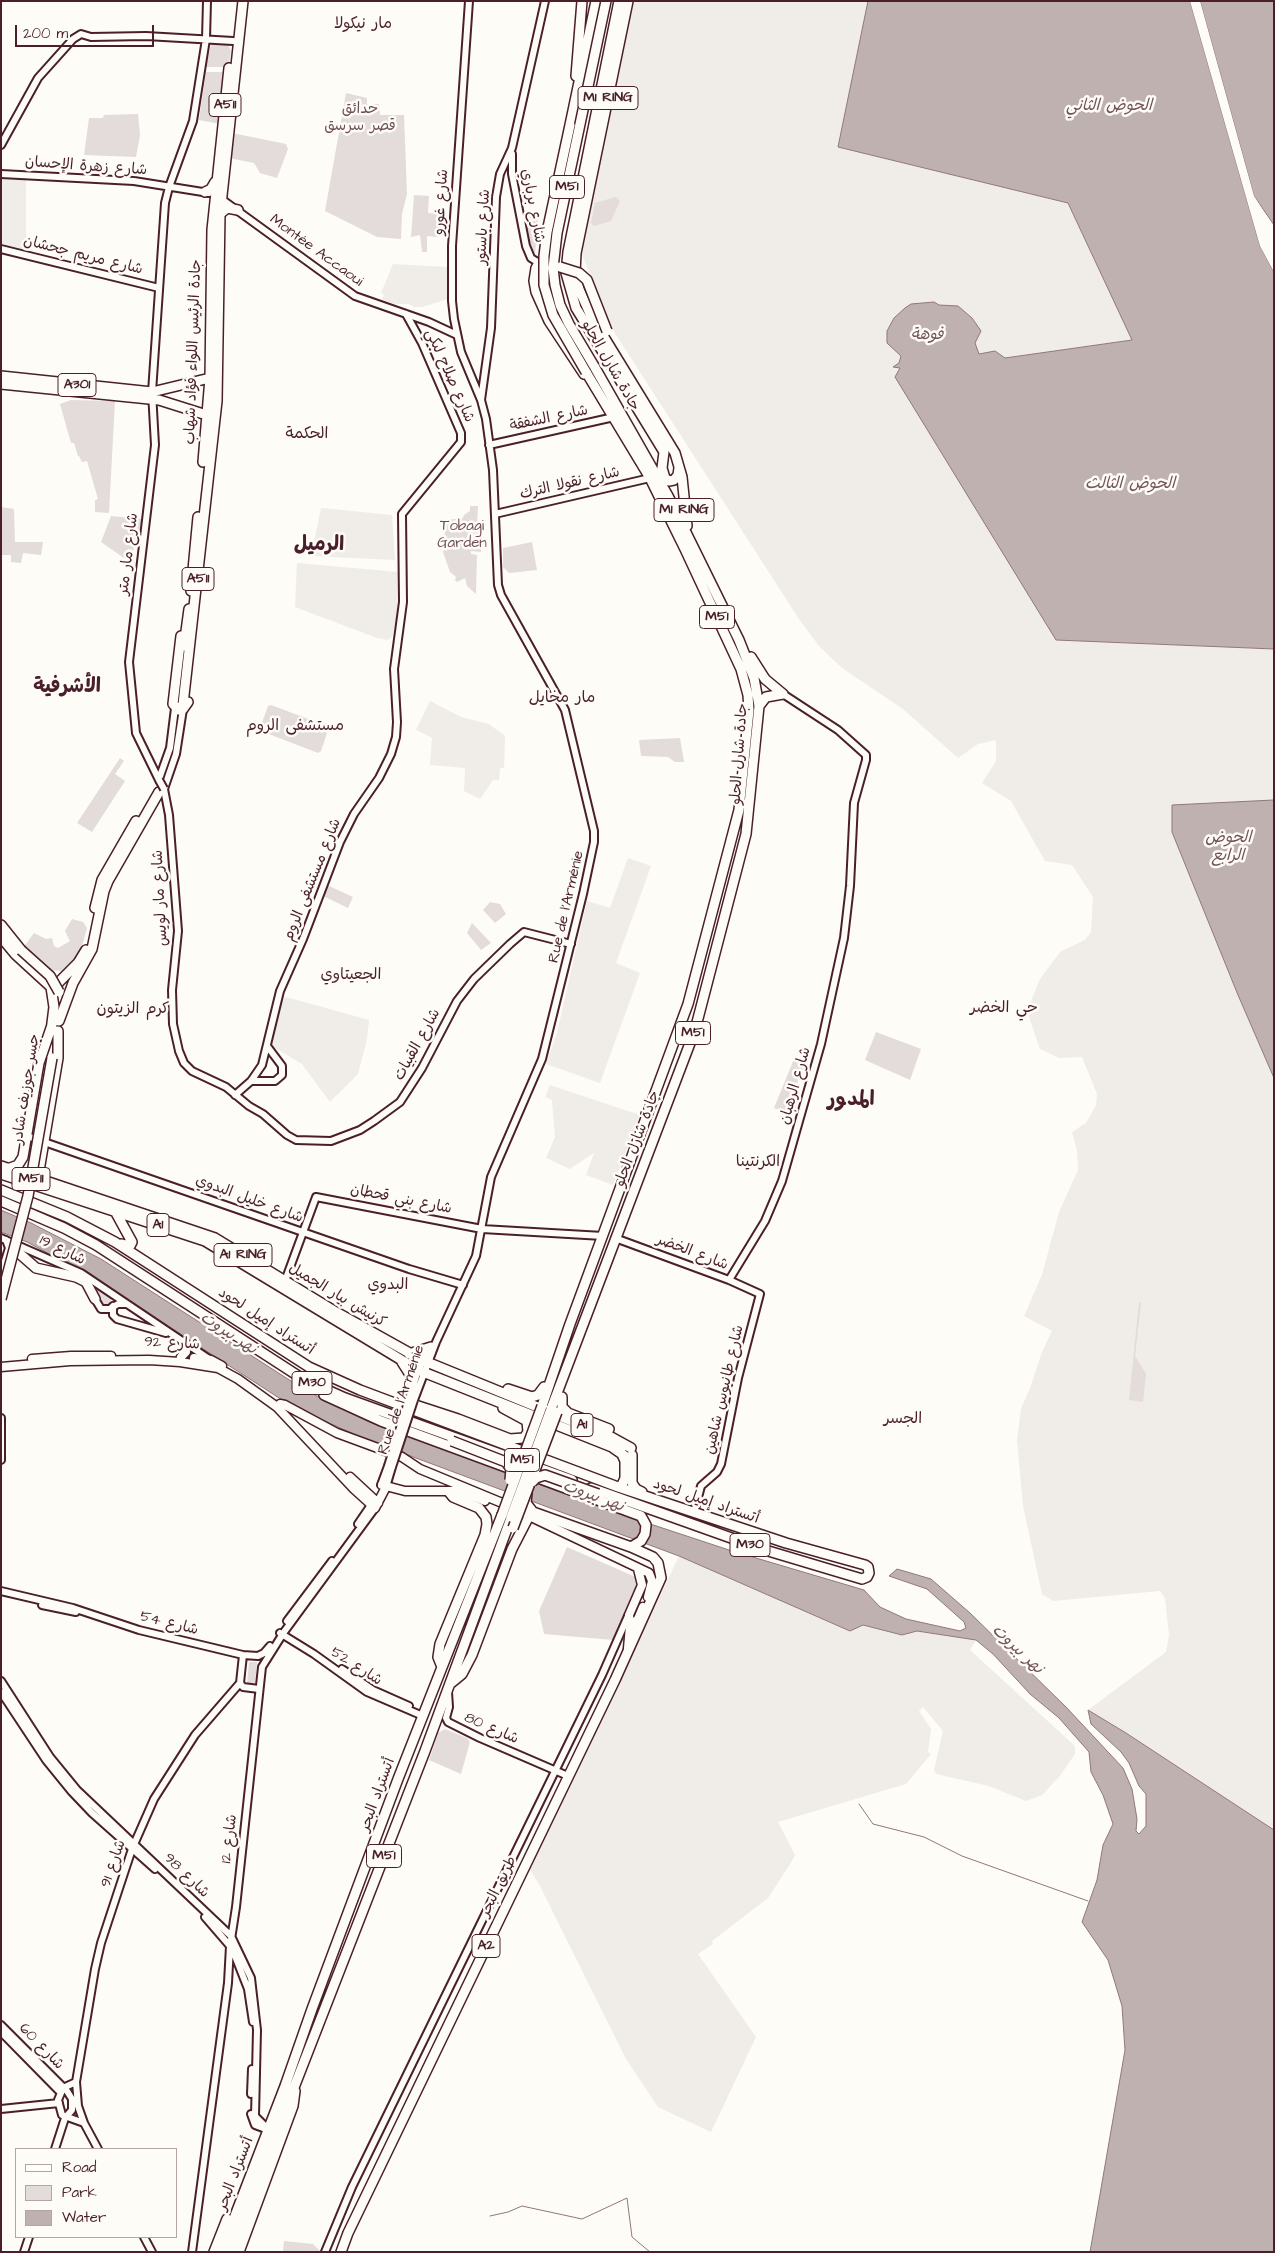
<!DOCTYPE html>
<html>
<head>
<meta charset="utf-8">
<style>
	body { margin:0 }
	#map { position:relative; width:1275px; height:2253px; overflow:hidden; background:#fdfcf7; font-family:"Architects Daughter",sans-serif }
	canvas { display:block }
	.frame { position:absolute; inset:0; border:2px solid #4a1f2b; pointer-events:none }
	.legend { position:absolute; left:15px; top:2148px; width:162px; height:90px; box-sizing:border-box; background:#fdfcf7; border:1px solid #b5a4a5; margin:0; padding:6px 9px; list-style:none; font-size:15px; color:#4a1f2b }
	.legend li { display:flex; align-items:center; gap:10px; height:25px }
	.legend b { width:25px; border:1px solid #b5a4a5 }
	.scale { position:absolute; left:15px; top:25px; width:139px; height:22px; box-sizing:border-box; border:2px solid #4a1f2b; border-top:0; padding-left:6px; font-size:15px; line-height:18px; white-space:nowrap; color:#4a1f2b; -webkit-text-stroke:4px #fdfcf7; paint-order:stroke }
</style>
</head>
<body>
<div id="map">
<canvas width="1275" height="2253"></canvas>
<div class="frame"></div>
<ul class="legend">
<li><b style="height:6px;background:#fdfcf7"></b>Road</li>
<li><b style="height:14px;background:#e3dcda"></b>Park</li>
<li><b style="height:14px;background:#c0b1b1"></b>Water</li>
</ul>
<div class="scale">200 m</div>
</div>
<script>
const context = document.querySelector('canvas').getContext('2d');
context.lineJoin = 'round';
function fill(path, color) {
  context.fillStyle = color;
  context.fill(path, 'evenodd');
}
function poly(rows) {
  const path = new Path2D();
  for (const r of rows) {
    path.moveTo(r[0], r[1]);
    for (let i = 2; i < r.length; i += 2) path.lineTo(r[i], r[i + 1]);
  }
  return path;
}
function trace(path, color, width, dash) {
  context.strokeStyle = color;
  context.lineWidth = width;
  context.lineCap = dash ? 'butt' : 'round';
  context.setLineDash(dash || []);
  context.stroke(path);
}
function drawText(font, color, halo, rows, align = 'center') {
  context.font = font + ' "Architects Daughter","Playpen Sans Arabic",sans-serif';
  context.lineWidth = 5;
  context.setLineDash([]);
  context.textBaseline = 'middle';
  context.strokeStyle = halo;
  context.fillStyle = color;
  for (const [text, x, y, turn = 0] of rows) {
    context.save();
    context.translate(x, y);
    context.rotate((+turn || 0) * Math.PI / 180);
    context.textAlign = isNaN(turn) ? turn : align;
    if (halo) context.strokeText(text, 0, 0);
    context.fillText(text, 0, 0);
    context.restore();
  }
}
fill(poly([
	[630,1,868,1,838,147,1068,203,1132,340,1005,358,1056,640,1274,649,1274,800,1172,806,1172,832,1238,995,1274,1078,1274,1830,1126,1733,1088,1710,1166,1652,1169,1635,1165,1598,1160,1591,1053,1601,1042,1594,1023,1506,1017,1440,1021,1409,1030,1388,1042,1352,1052,1331,1024,1316,1042,1275,1059,1212,1078,1170,1077,1151,1072,1132,1086,1123,1096,1105,1097,1094,1082,1057,1059,1058,1040,1049,1027,1011,1040,979,1061,951,1085,940,1091,932,1093,897,1072,865,1045,861,1011,801,982,783,996,761,996,740,978,744,958,758,903,709,842,668,819,646,799,619,609,324,581,252,591,191],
	[1,177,26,178,26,252,1,244],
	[393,264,447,267,448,299,422,307,414,307,409,304,395,304,382,300,384,294,381,293],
	[321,508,392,515,395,560,311,556],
	[297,563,398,572,397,616,392,637,387,640,377,638,295,607],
	[430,701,461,717,489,724,505,736,504,768,500,768,499,780,493,780,480,799,464,791,465,768,430,765,432,738,416,730],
	[628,858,651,866,616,963,640,973,600,1083,546,1064,557,1033,587,901,610,908],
	[286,997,369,1020,367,1039,358,1074,330,1102,302,1064,270,1045,277,1012,284,998],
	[550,1085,640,1115,613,1185,586,1175,594,1153,570,1169,546,1158,555,1137,552,1100,545,1097],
	[679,1556,850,1631,863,1625,902,1635,917,1631,976,1640,970,1650,1075,1746,1075,1754,1059,1777,1042,1795,1026,1801,989,1786,936,1774,934,1770,943,1731,923,1707,919,1711,931,1729,928,1752,931,1754,906,1784,778,1822,795,1855,792,1861,768,1898,712,1941,713,1944,698,1954,756,2037,711,2132,658,2107,626,2059,539,1884,529,1868,569,1789]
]), '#f0ece8');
fill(poly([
	[211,44,228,45,231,51,229,64,225,67,206,67],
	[206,72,226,72,220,124,199,120],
	[346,93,367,98,367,104,379,104,380,115,404,115,407,194,402,214,401,239,377,237,325,211],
	[138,114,140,135,136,157,84,155,89,118,103,118,104,115],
	[232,133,286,144,288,149,277,178,260,173,254,163,229,158],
	[414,195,429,196,428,213,443,214,443,222,439,222,437,237,427,236,427,252,422,252,420,235,411,237],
	[616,197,620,201,611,221,594,226,591,223,595,203],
	[524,214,538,216,535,256,531,253,528,245],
	[71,400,115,401,109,513,95,512,95,500,98,499,87,461,82,462,79,456,78,456,74,443,71,443,60,404],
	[470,506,478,506,477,526,482,534,481,552,471,551,471,554,477,555,476,594,467,586,465,578,457,582,455,580,456,577,450,572,443,552,446,520,463,518,464,515,470,511],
	[1,507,14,509,15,542,43,542,41,555,23,553,21,563,11,562,11,555,1,555],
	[111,516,142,519,139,546,134,546,134,550,128,549,124,558,101,542],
	[532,542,537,570,509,573,503,567,503,548],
	[271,705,327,726,328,730,321,751,318,753,261,731,260,728,268,706],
	[680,738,684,762,675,762,668,757,641,756,639,740],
	[120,758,124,761,115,774,125,781,92,832,77,823],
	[327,885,353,897,348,908,323,896],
	[490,902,500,904,506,914,495,923,483,910],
	[72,919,83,922,87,928,81,950,69,968,62,971,48,970,23,948,34,933,46,939,52,938,54,946,58,948,70,941,65,931],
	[472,923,491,943,481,950,467,933],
	[876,1032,921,1049,910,1080,865,1060],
	[794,1059,805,1063,790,1101,797,1104,793,1115,774,1108],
	[88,1282,109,1295,111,1298,110,1305,102,1307],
	[1139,1302,1141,1303,1135,1356,1146,1374,1143,1402,1129,1400],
	[567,1547,638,1578,640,1584,613,1640,544,1634,539,1611],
	[249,1662,257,1662,255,1684,247,1683],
	[445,1729,467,1738,470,1742,461,1774,429,1760,438,1733],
	[284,2241,313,2244,321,2252,283,2252]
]), '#e3dcda');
const water = poly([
	[868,1,1190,1,1260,246,1274,272,1274,649,1056,640,895,377,900,368,893,367,899,363,901,356,887,343,887,331,894,318,905,308,911,304,934,302,939,305,958,306,972,318,981,331,975,343,979,354,995,351,1005,358,1132,340,1068,203,838,147,868,1],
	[1200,1,1274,1,1274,225,1254,196,1200,1],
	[1274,800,1274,1078,1238,995,1172,832,1172,805,1274,800],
	[1,1210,31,1223,101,1259,305,1390,369,1422,620,1514,729,1550,864,1590,880,1607,906,1619,960,1631,966,1628,964,1622,927,1589,889,1576,897,1569,931,1579,970,1613,1066,1707,1123,1768,1132,1789,1137,1819,1136,1831,1139,1834,1146,1826,1146,1794,1139,1786,1129,1763,1121,1752,1091,1724,1088,1710,1126,1733,1274,1830,1274,2252,1090,2252,1125,2050,1122,2006,1108,1960,1082,1922,1097,1880,1103,1845,1113,1824,1103,1795,1091,1772,1089,1752,1059,1718,1030,1694,993,1654,976,1640,917,1631,902,1635,863,1625,850,1631,679,1556,365,1439,293,1407,92,1277,27,1242,1,1232,1,1210]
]);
fill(water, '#c0b1b1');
trace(water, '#91777b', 1);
fill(poly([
	[1190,1,1192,1,1262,245,1274,267,1274,272,1260,246],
	[1197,1,1200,1,1254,196,1274,228,1252,197]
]), '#fdfcf7');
trace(poly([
	[859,1804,873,1824,924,1837,962,1856,1088,1901],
	[490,2216,508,2212,522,2206,582,2219,627,2198,632,2237,650,2252]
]), '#91777b', 1);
const minor = poly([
	[1,145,38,78,73,39,81,34,91,37,146,36,233,41],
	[512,154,512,174,526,246,531,258,539,263],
	[1,174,134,181,209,193],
	[220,198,355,296,429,322,457,335],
	[1,249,159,288],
	[481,400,491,328,496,197,500,174,512,148,545,1],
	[489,445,614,417],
	[495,514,650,478],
	[183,709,176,754,164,789,169,815,178,931,172,990,173,1024,179,1051,184,1063,192,1071,226,1087,249,1106,263,1114,287,1135,296,1140,331,1141,360,1130,374,1121,400,1102,422,1068,457,1001,474,979,510,944,524,932,571,944],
	[159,779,170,748,175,708],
	[159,780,136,733,129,662,155,445,152,392,165,203,169,187,193,121,206,39,207,1],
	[251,1081,275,1081,282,1075,282,1066,267,1046],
	[235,1095,251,1081,262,1065,280,991,303,939,340,842,354,814,379,778,391,754,396,737,397,722,394,669,403,602,402,514,461,442,461,433,422,343,406,314],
	[27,1136,409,1269,463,1285],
	[1,1238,81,1273,209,1359],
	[615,1238,729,1280,760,1294,738,1378,721,1464,717,1472,701,1486,694,1513],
	[1,1274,9,1248,6,1240],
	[729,1280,765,1221,782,1181,821,1044,844,938,850,886,854,803,866,760,866,755,838,730,783,694],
	[285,1281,316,1197,482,1229,603,1236],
	[95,1299,101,1309,110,1309,113,1306],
	[126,1304,118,1304,113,1307,113,1315,117,1319,166,1333],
	[409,1399,418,1370,430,1348],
	[414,1400,436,1342,476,1256,491,1177,542,1059,583,894,594,842,594,831,565,710,501,595,498,585,493,470,486,419,481,400,461,352,454,319,452,301,452,246,469,1],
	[1,1418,1,1460],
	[381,1485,388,1466],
	[386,1487,392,1467],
	[358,1524,371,1505],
	[1,1591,73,1608,139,1630,243,1655,258,1656,264,1653,270,1646],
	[42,1605,76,1612],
	[287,1621,332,1561],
	[280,1633,314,1654,367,1692,423,1716],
	[342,1669,373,1690,409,1706],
	[1,1681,50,1757,77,1790,231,1936,251,1978,257,2030,255,2116,264,2125],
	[240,1683,243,1655],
	[240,1683,243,1687,259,1689],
	[1,1692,46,1760,72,1792,92,1813,155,1869],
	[448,1692,449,1707,446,1718,448,1722,480,1738,568,1776],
	[205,1917,230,1946,235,1956,248,1989,253,2022],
	[1,2025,67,2091,72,2099,72,2110,65,2118,55,2149],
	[1,2032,61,2093],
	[76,2082,78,2106,84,2123],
	[251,2094,252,2069],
	[1,2109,59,2103],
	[251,2114,255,2125,263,2128],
	[98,2149,84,2123,62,2115,58,2100,63,2088,76,2082,95,1969,101,1943,132,1849,154,1799,195,1735,240,1683],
	[144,2237,152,2252],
	[24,2252,29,2237],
	[192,2252,228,1983,230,1946,236,1907,262,1667,284,1632,375,1508],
	[325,2252,352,2187,602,1675,628,1616]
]);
const major = poly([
	[181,1357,186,1352,185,1344],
	[194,1358,211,1360,222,1366],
	[32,1359,71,1356,111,1356],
	[1,1367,70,1361,149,1360,180,1362,218,1368,238,1379,277,1407,354,1489,375,1508,386,1487],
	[277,1407,280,1404,285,1405,337,1433,402,1457,420,1469,524,1512,529,1516,649,1573,652,1581,648,1597],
	[350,1477,378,1503],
	[382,1485,405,1491,457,1491,485,1501],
	[630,1626,638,1619,643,1607],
	[628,1648,630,1626,629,1615,642,1585,638,1569]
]);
const highway = poly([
	[619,1,568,252,566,273,576,308,664,452,662,468,665,478,669,481,674,480,678,475,679,468],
	[628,1,576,253,575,273,579,289,591,316,675,453,682,477,687,526],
	[576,76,582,1],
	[570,125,596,1],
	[205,192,211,189,215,182],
	[220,214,227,208,238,210],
	[550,265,539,263,536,268,534,281,536,292,549,321,584,374],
	[1,376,152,392,210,378],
	[1,384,159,400,213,417],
	[203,462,210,378,212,230,229,68],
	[191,591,198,517],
	[181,636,173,704,179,710,183,709,188,702],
	[184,646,189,609],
	[751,657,765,679,783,694],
	[183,704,217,401,220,214,243,1],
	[759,706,766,697,783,694],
	[95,908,102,880,136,821],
	[1,925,21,950],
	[1,937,15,954,51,987,54,1007,51,1031],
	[53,993,59,982,78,963,86,950],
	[59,1021,73,983,92,949,104,891,108,881,159,792],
	[1,1166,215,1238,336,1312,422,1360,611,1437,631,1448],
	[10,1168,18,1165,23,1157,39,1063,52,1025],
	[1,1174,205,1241,418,1370,612,1447,632,1461],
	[44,1180,39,1171,58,1058,58,1031],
	[1,1190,67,1217,115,1242,309,1367,360,1390,618,1487,786,1543,865,1565,868,1567,869,1573,867,1577,862,1579,765,1550,591,1488],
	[1,1201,64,1228,96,1245,303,1379,345,1398,572,1480],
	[115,1211,132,1242,130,1246,121,1244],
	[20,1254,36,1268,76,1277,86,1282,95,1299],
	[409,1354,431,1347],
	[402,1362,411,1376,412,1389],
	[508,1389,532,1397,538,1395,544,1387],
	[324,1395,381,1421,514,1470],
	[562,1397,562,1407,568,1413,609,1429],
	[406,1402,458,1419,510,1439,524,1438,528,1432,527,1421,503,1408],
	[542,1406,570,1324,688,1004,739,810,749,710,748,695,741,669,685,549,650,478,586,372],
	[551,1409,695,1030,746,834,759,706,754,678,739,640,668,496,594,366],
	[632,1455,632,1483,636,1489,642,1492],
	[533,1476,641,1516,646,1525,645,1534,641,1541,631,1547],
	[618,1487,622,1485,625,1478,625,1461,621,1452],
	[442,1667,438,1657,440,1644,485,1535,487,1524,486,1517,479,1508,453,1497,449,1492],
	[451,1683,462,1674,472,1655,512,1549,529,1516],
	[214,2252,227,2219],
	[221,2252,285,2086,312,2009,398,1779,502,1515],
	[230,2252,425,1751,511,1518],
	[239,2252,293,2106,295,2091],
	[341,2252,348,2233,615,1680,661,1578,658,1563,653,1557,631,1547,533,1512,526,1503,527,1493]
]);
trace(minor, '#4a1f2b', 10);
trace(major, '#4a1f2b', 11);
trace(highway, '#4a1f2b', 12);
trace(minor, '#fdfcf7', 6);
trace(major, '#fdfcf7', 8);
trace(highway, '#fdfcf7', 9);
const minorBridge = poly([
	[159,780,164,789],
	[388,1466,409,1399],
	[392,1467,414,1400]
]);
const highwayBridge = poly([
	[570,125,547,232,544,256,544,285,553,315,586,372],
	[560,267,579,273,587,280,607,331],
	[594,366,569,324,560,305,555,285,553,268,557,233,606,1],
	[21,950,50,976,59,992],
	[1,1299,28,1196,52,1058],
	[452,1441,506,1462,511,1469,510,1480],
	[532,1482,536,1478,545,1475,598,1494],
	[502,1515,542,1406],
	[511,1517,551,1409],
	[513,1528,557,1412]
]);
trace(minorBridge, '#4a1f2b', 10, []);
trace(highwayBridge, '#4a1f2b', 12, []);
trace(minorBridge, '#fdfcf7', 6);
trace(highwayBridge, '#fdfcf7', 9);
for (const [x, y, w] of [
	[608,98,60],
	[225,105,32],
	[567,187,35],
	[77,385,38],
	[684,510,60],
	[198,579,32],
	[717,617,35],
	[693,1033,35],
	[31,1179,38],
	[158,1225,22],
	[243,1255,58],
	[312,1383,40],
	[582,1425,22],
	[522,1460,35],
	[750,1545,40],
	[384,1856,35],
	[486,1946,28]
]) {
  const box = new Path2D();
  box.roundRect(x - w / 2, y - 11.5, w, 23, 4);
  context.fillStyle = '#fdfcf7';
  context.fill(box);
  trace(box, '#4a1f2b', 1);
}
drawText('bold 14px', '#4a1f2b', null, [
	["M1 RING",608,98],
	["A511",225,105],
	["M51",567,187],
	["A301",77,385],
	["M1 RING",684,510],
	["A511",198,579],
	["M51",717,617],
	["M51",693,1033],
	["M511",31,1179],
	["A1",158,1225],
	["A1 RING",243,1255],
	["M30",312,1383],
	["A1",582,1425],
	["M51",522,1460],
	["M30",750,1545],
	["M51",384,1856],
	["A2",486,1946]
]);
drawText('15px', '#704e57', '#fdfcf7', [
	["حدائق",360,110],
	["قصر سرسق",360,127],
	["Tobagi",462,527],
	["Garden",462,544]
]);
drawText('15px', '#4a1f2b', '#fdfcf7', [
	["شارع زهرة الإحسان",86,167,4],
	["شارع غورو",442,202,-86],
	["شارع برباري",532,206,79],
	["شارع باستور",484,227,-87],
	["Montée Accaoui",316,251,36],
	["شارع مريم جحشان",83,256,14],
	["جادة الرئيس اللواء فؤاد شهاب",194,352,-88],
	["جادة شارل الحلو",610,366,60],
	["شارع صلاح لبكي",449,376,66],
	["شارع الشفقة",549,419,-12],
	["شارع نقولا الترك",570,484,-13],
	["شارع مار متر",129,554,-83],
	["جادة شارل الحلو",740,754,-86],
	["شارع مستشفى الروم",313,880,-68],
	["شارع مار لويس",161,898,-93],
	["Rue de l'Arménie",567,907,-77],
	["شارع القبيات",418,1045,-61],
	["شارع الرهبان",796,1086,-74],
	["جسر جوزيف شادر",27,1089,-81],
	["جادة شارل الحلو",638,1139,-69],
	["شارع خليل البدوي",249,1200,20],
	["شارع بني قحطان",401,1200,11],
	["شارع 19",62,1251,26],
	["شارع الخضر",692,1253,21],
	["كرنيش بيار الجميل",337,1296,31],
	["أتستراد إميل لحود",266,1322,33],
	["شارع 92",172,1344,3],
	["شارع طانيوس شاهين",725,1390,-77],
	["Rue de l'Arménie",402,1400,-71],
	["أتستراد إميل لحود",706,1502,19],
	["شارع 54",169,1624,14],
	["شارع 52",356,1667,33],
	["شارع 80",491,1729,24],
	["أتستراد البحر",378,1795,-70],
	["شارع 12",230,1839,-83],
	["شارع 91",114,1864,-71],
	["شارع 98",186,1876,44],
	["طريق البحر",499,1887,-64],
	["شارع 60",41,2047,46],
	["أتستراد البحر",236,2174,-69]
]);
drawText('16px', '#4a1f2b', '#fdfcf7', [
	["مار نيكولا",363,25],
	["الحكمة",307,435],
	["مار مخايل",562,699],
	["مستشفى الروم",295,727],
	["الجعيتاوي",351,976],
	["حي الخضر",1004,1009],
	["كرم الزيتون",133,1010],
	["الكرنتينا",758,1163],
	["البدوي",388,1286],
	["الجسر",903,1420]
]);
drawText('italic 16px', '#73525a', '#fdfcf7', [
	["الحوض الثاني",1109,107],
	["فوهة",927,336],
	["الحوض الثالث",1130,485],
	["الحوض",1228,839],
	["الرابع",1228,857],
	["نهر بيروت",228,1334,33],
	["نهر بيروت",593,1497,20],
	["نهر بيروت",1017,1650,43]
]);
drawText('bold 20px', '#4a1f2b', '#fdfcf7', [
	["الرميل",319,546],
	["الأشرفية",67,688],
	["المدور",851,1101]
]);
</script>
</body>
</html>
